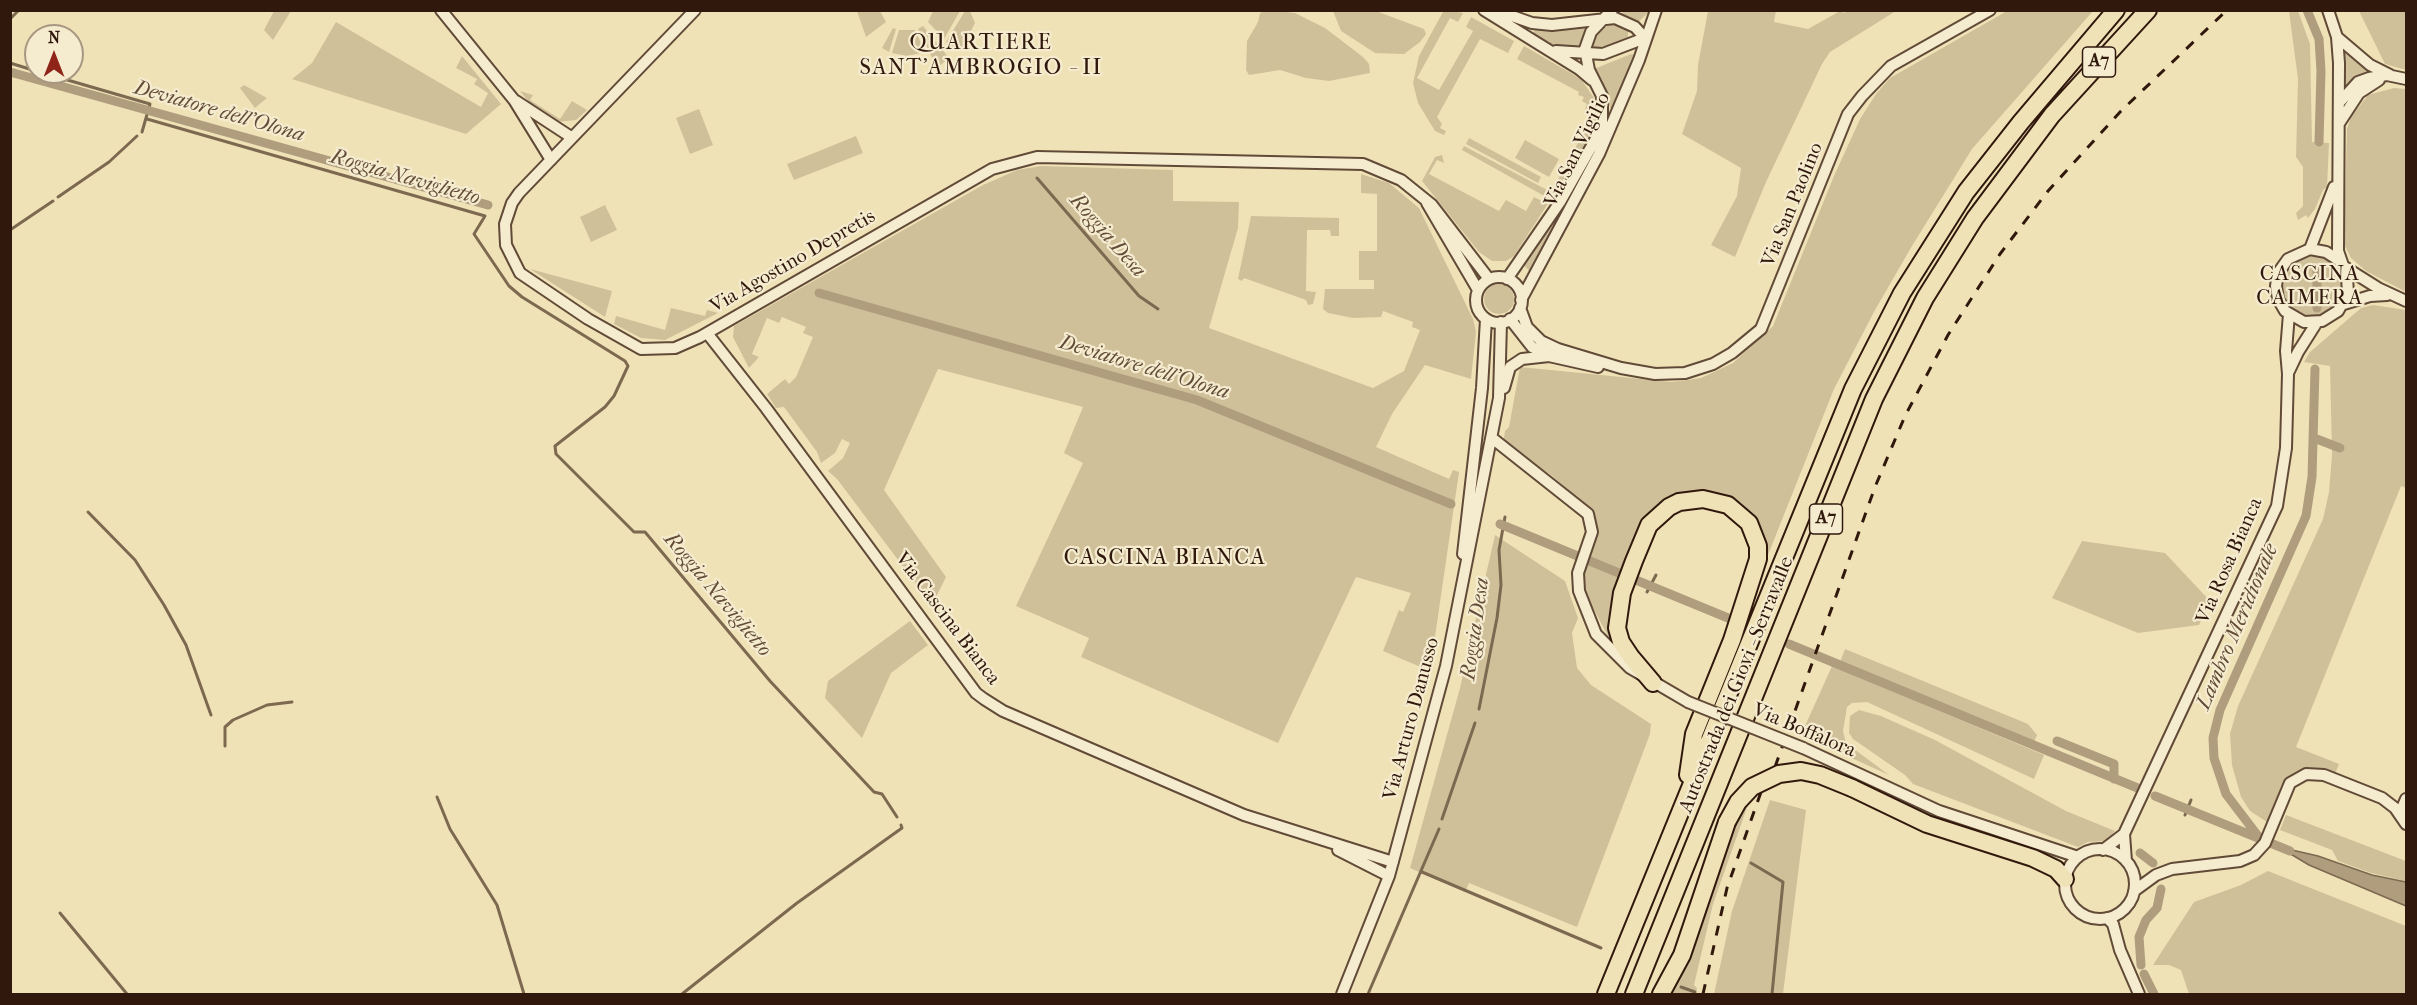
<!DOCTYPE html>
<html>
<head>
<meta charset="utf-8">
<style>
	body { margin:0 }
	#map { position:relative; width:2417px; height:1005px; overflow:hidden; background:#f0e2b7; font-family:"IM FELL French Canon",serif }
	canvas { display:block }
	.frame { position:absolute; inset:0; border:12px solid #31180c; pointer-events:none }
	.north { position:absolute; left:24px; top:24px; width:60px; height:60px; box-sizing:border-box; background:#f5ecd0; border:2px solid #a79782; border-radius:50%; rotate:0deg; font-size:16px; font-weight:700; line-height:24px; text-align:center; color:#31180c }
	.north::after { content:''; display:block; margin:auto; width:21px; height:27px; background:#8f2418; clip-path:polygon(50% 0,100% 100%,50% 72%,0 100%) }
</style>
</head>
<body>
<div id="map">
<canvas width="2417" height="1005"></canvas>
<div class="frame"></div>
<div class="north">N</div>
</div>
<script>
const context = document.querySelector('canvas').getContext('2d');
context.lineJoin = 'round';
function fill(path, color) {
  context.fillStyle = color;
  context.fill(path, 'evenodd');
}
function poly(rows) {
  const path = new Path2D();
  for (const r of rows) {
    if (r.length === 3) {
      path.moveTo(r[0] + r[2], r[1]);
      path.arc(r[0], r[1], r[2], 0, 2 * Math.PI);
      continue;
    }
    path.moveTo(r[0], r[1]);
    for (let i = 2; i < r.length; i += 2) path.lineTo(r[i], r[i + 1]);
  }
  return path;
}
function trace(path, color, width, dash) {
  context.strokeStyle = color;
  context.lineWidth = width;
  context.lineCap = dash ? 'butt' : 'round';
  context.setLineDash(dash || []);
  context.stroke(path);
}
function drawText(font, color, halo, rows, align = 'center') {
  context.font = font + ' "IM FELL French Canon",serif';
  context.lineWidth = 4.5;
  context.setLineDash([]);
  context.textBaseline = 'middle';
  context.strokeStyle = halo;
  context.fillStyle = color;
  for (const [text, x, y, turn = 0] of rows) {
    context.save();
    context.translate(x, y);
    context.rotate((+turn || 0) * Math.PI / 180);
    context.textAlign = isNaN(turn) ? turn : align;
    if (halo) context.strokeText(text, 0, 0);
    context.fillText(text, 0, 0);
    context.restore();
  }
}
fill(poly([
	[1269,10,1295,13,1325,28,1363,57,1369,64,1370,73,1329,81,1306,78,1280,70,1249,75,1246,70,1247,41,1258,22,1260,13],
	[1444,10,1463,13,1458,22,1450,18,1417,78,1439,90,1473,31,1466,27,1471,17,1514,41,1508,53,1480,39,1437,117,1442,124,1440,128,1446,131,1444,135,1435,131,1418,103,1413,83,1419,56],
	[1848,10,1896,11,1830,52,1822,64,1766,182,1735,257,1711,245,1737,196,1741,168,1682,134,1697,91,1698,65,1708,11,1776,11,1774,22,1808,29,1840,11,1844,13],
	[274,11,291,11,273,40,264,30],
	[857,11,880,11,886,22,866,37],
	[933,11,960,11,944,39,928,22],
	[965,11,970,11,975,23,962,49,956,51,946,42],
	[1333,11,1376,11,1424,29,1426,34,1420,42,1404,54,1375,53,1341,31],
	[1623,11,1650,11,1637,23,1622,15],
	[2007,11,2093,11,1972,149,1912,246,1875,310,1834,389,1764,565,1751,520,1672,498,1621,579,1608,622,1610,640,1582,587,1583,573,1597,535,1596,522,1590,509,1551,475,1503,443,1505,431,1509,427,1520,367,1672,382,1701,378,1733,363,1773,326,1834,176,1860,119,1876,94,1890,78],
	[2289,11,2298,11,2310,44,2312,142,2329,143,2327,187,2323,190,2315,209,2308,218,2306,215,2298,220,2296,213,2303,206,2303,167,2296,157,2298,79],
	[2359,11,2406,11,2406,70,2385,64],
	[336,22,481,107,488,93,474,84,477,79,456,68,462,56,501,104,466,134,292,79,312,63],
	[1613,24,1628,30,1628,37,1611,45,1594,48,1591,46,1592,39,1602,28],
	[923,26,949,58,937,68,918,29],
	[1585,27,1587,28,1580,49,1546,44,1531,36,1535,30,1554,31],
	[893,28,896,29,889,52,882,48],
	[899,30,915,30,925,52,907,56,892,53],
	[1524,46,1581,79,1594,98,1595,124,1588,142,1514,256,1506,261,1492,261,1479,252,1422,181,1435,157,1442,155,1444,163,1437,160,1429,174,1499,211,1506,200,1526,211,1534,197,1544,202,1546,197,1462,150,1464,146,1551,192,1591,119,1588,116,1590,113,1585,110,1587,104,1582,101,1584,97,1578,95,1579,92,1517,59],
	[2343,52,2374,71,2345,90,2345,88],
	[1631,54,1635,55,1612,112,1594,69],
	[244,85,267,98,255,108,240,88],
	[2394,88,2406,89,2406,292,2366,271,2351,258,2344,244,2347,129,2351,117,2368,95],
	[520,91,533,95,530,100,560,119,572,101,587,110,576,120,557,122,529,102],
	[699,109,713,145,690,154,676,118],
	[856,136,863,153,794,180,787,164],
	[1469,138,1541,177,1538,183,1466,144],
	[1525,140,1559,159,1549,177,1515,158],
	[1041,166,1173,170,1173,201,1239,202,1238,228,1209,328,1373,388,1404,371,1420,330,1412,327,1413,322,1383,311,1381,317,1353,318,1328,313,1323,309,1325,289,1374,289,1374,280,1359,280,1359,251,1377,251,1377,194,1361,193,1361,174,1389,183,1419,208,1473,319,1476,332,1471,379,1425,365,1392,414,1376,447,1449,479,1453,470,1459,472,1430,671,1383,651,1399,610,1403,612,1411,593,1356,577,1278,743,1081,657,1089,638,1016,606,1083,463,1064,453,1083,407,938,369,884,490,946,577,932,605,837,479,828,471,843,458,850,443,842,439,835,453,821,463,817,452,784,407,776,408,767,394,785,379,789,384,796,377,813,337,803,333,806,327,782,317,779,323,767,318,752,354,759,357,749,368,733,337,734,326,983,185,1017,170],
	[1570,193,1572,194,1530,272,1523,264],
	[605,205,617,230,591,242,580,217],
	[1251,216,1339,218,1339,236,1331,236,1330,230,1307,230,1306,291,1316,292,1313,304,1308,305,1306,300,1244,278,1242,281,1238,279],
	[2313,286,30],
	[530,269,612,291,605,317],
	[1499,299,15],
	[2373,305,2406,310,2406,488,2401,486,2296,747,2339,764,2335,774,2311,769,2290,777,2281,786,2267,822,2250,811,2241,797,2232,765,2230,734,2238,706,2323,519,2329,492,2332,455,2330,366,2304,362,2310,352,2361,308],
	[671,308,705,316,707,310,718,313,665,340,641,338,614,324,616,316,665,330],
	[1495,535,1565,581,1578,618,1572,633,1577,668,1591,685,1651,724,1650,734,1577,927,1469,883,1465,892,1410,868,1460,688],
	[2082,541,2165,553,2210,601,2199,625,2138,633,2052,598],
	[910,621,928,645,891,673,862,738,825,698,828,681],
	[1845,649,2028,724,2037,735,2034,742,1840,662],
	[1832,666,2044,755,2034,779,1867,702,1852,703,1847,707,1843,731,1846,743,1889,775,1801,735],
	[1859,710,1881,716,1935,740,2066,811,2115,831,2106,841,2088,842,2078,847,1913,784,1905,775,1853,739,1849,733,1850,716],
	[1770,800,1806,810,1783,994,1714,994,1732,911],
	[1749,802,1713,904,1694,985,1697,988,1696,994,1668,994,1741,809],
	[2286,815,2406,861,2406,881,2371,873,2338,861,2332,850,2280,830],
	[2268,871,2406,926,2406,994,2189,994,2181,970,2169,965,2153,965,2194,902,2241,885]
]), '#d0c09a');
const water = poly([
	[2279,847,2318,856,2372,875,2406,882,2406,906,2309,865,2279,847]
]);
fill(water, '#af9d7d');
trace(water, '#7d6850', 1.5);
trace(poly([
	[10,19,19,10],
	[10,63,36,71],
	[40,72,150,104,142,132],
	[147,119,485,216,474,234,509,286,522,297,625,361,628,366,614,396,605,407,555,446,556,454,634,532,645,532,770,681,874,792,882,794,897,817],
	[1037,178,1139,296,1158,309],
	[58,197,109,162,137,136],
	[10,230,53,201],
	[88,512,135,560,164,605,186,645,211,715],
	[1647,592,1656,575],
	[1479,709,1497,618,1501,585,1499,550,1505,517],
	[225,746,225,727,233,720,267,705,292,702],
	[437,797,450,829,497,905,524,994],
	[2185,815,2191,800],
	[1442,819,1475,723],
	[1751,863,1783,882,1772,994],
	[1422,872,1601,948],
	[60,913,127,994],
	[1681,987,1695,992],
	[682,994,797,903,902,828,901,825],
	[1368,994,1439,829]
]), '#7d6850', 3);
trace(poly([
	[2307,10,2319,39,2321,71,2319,142],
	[10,72,488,205],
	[819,293,1197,400,1451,504],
	[2317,308,2317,271],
	[2314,438,2340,448],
	[1500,524,1728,618],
	[1789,644,2140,789],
	[2057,741,2114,764,2114,779],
	[2155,796,2290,851],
	[2261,840,2226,794,2214,758,2213,738,2220,710,2306,516,2312,477,2315,369],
	[2140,853,2153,863],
	[2141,965,2139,937,2146,920,2157,908,2161,889],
	[2144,974,2154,994]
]), '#af9d7d', 9);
const minor = poly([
	[441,10,514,100,551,160],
	[695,10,519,193,512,203,505,224,506,245,520,273,588,319,641,349,675,348,700,337,992,169,1037,157,1363,164,1401,180,1432,205,1489,279],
	[1484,10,1579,69,1592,80],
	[1495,10,1532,23,1552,25,1615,18,1635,27,1645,38],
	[2328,10,2337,37,2339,63,2338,251,2347,277,2348,293,2338,311,2322,321,2304,322,2285,311,2278,299,2276,286,2278,273,2288,259,2310,249,2326,252,2340,261],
	[2337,37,2370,65,2390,75],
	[1556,51,1603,54,1645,38],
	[516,101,571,137],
	[2339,103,2358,82,2369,78,2387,75,2406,79],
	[2340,122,2359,93,2379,80],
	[1427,203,1478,290],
	[2310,249,2334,187],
	[2343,266,2378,288,2406,301],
	[1499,300,23],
	[1507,279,1560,202,1602,128,1602,96,1589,70,1585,49,1591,32,1612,10],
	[1521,300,1599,154,1639,60,1656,10],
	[2344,304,2370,296,2387,295],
	[1520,308,1527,327,1541,341,1558,349,1621,368,1655,374,1685,373,1713,364,1732,353,1761,329,1848,114,1862,96,1891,66,1990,10],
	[1510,319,1532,347,1549,356,1598,367],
	[707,333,766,408,976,693,984,699,1003,711,1244,815,1393,862],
	[2289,371,2298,352,2317,322],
	[1504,388,1510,367,1522,359,1549,356],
	[1492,438,1588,514,1592,532,1578,573,1579,591,1596,634,1630,668,1688,702],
	[1463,554,1482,388,1486,319],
	[1803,748,1939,811,2078,857],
	[2400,813,2406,799],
	[2124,834,2126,861],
	[2100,884,35],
	[1338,850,1389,876],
	[2103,850,2124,834,2277,506,2286,448,2288,374,2286,351,2289,314],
	[2134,891,2156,875,2172,869,2240,861,2254,855,2265,843,2290,783,2306,774,2324,775,2382,798,2395,808,2406,824],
	[2107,918,2113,924,2120,950,2139,994],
	[1342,994,1389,876,1446,666,1499,398,1501,322]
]);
const highway = poly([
	[1653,683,1631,657,1621,642,1617,628,1622,593,1634,561,1649,525,1669,507,1679,502,1703,499,1728,505,1749,523,1758,546,1758,559,1732,640,1694,734,1688,775],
	[1852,788,1927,824,2033,858,2056,869,2065,879],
	[1606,994,1853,389,1902,293,1966,192,2021,122,2116,10],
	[1634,994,1874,399,1925,298,1975,218,2052,115,2148,10],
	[1661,994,1682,955,1727,822]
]);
trace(minor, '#614a37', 14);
trace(highway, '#31180c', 20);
trace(minor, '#f5ecd0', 10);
trace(highway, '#f0e2b7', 16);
trace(poly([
	[1775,767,1875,487,1905,416,1948,335,2000,254,2048,191,2121,111,2227,10],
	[1703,994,1727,888,1761,792]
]), '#31180c', 3, [10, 10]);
const minorBridge = poly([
	[1688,702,1803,748]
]);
const highwayBridge = poly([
	[1727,822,1738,802,1752,787,1779,774,1801,771,1820,775,1852,788]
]);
trace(minorBridge, '#614a37', 14, []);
trace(highwayBridge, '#31180c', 20, []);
trace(minorBridge, '#f5ecd0', 10);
trace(highwayBridge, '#f0e2b7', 16);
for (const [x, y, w] of [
	[2099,62,33],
	[1826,519,33]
]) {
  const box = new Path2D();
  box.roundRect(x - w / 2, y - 15, w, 30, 4.5);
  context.fillStyle = '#f5ecd0';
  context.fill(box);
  trace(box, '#31180c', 1.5);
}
drawText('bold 18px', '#31180c', null, [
	["A7",2099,62],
	["A7",1826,519]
]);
drawText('20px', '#31180c', '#f5ecd0', [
	["Via San Vigilio",1578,150,-64],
	["Via San Paolino",1793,205,-68],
	["Via Agostino Depretis",793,262,-30],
	["Via Rosa Bianca",2230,561,-66],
	["Via Cascina Bianca",947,619,53],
	["Autostrada dei Giovi - Serravalle",1737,685,-68],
	["Via Arturo Danusso",1412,719,-75],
	["Via Boffalora",1804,731,23]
]);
drawText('italic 21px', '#634d39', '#f5ecd0', [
	["Deviatore dell'Olona",219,112,16],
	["Roggia Naviglietto",405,178,16],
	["Roggia Desa",1107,236,49],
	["Deviatore dell'Olona",1144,368,17],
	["Roggia Naviglietto",717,595,50],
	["Lambro Meridionale",2238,627,-67],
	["Roggia Desa",1476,629,-82]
]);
context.letterSpacing = '1.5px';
drawText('21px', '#31180c', '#f5ecd0', [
	["CASCINA",2310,275],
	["CAIMERA",2310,299]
]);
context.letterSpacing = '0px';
context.letterSpacing = '1.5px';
drawText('22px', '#31180c', '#f5ecd0', [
	["QUARTIERE",981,44],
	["SANT'AMBROGIO - II",981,69],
	["CASCINA BIANCA",1165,559]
]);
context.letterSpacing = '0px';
</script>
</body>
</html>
